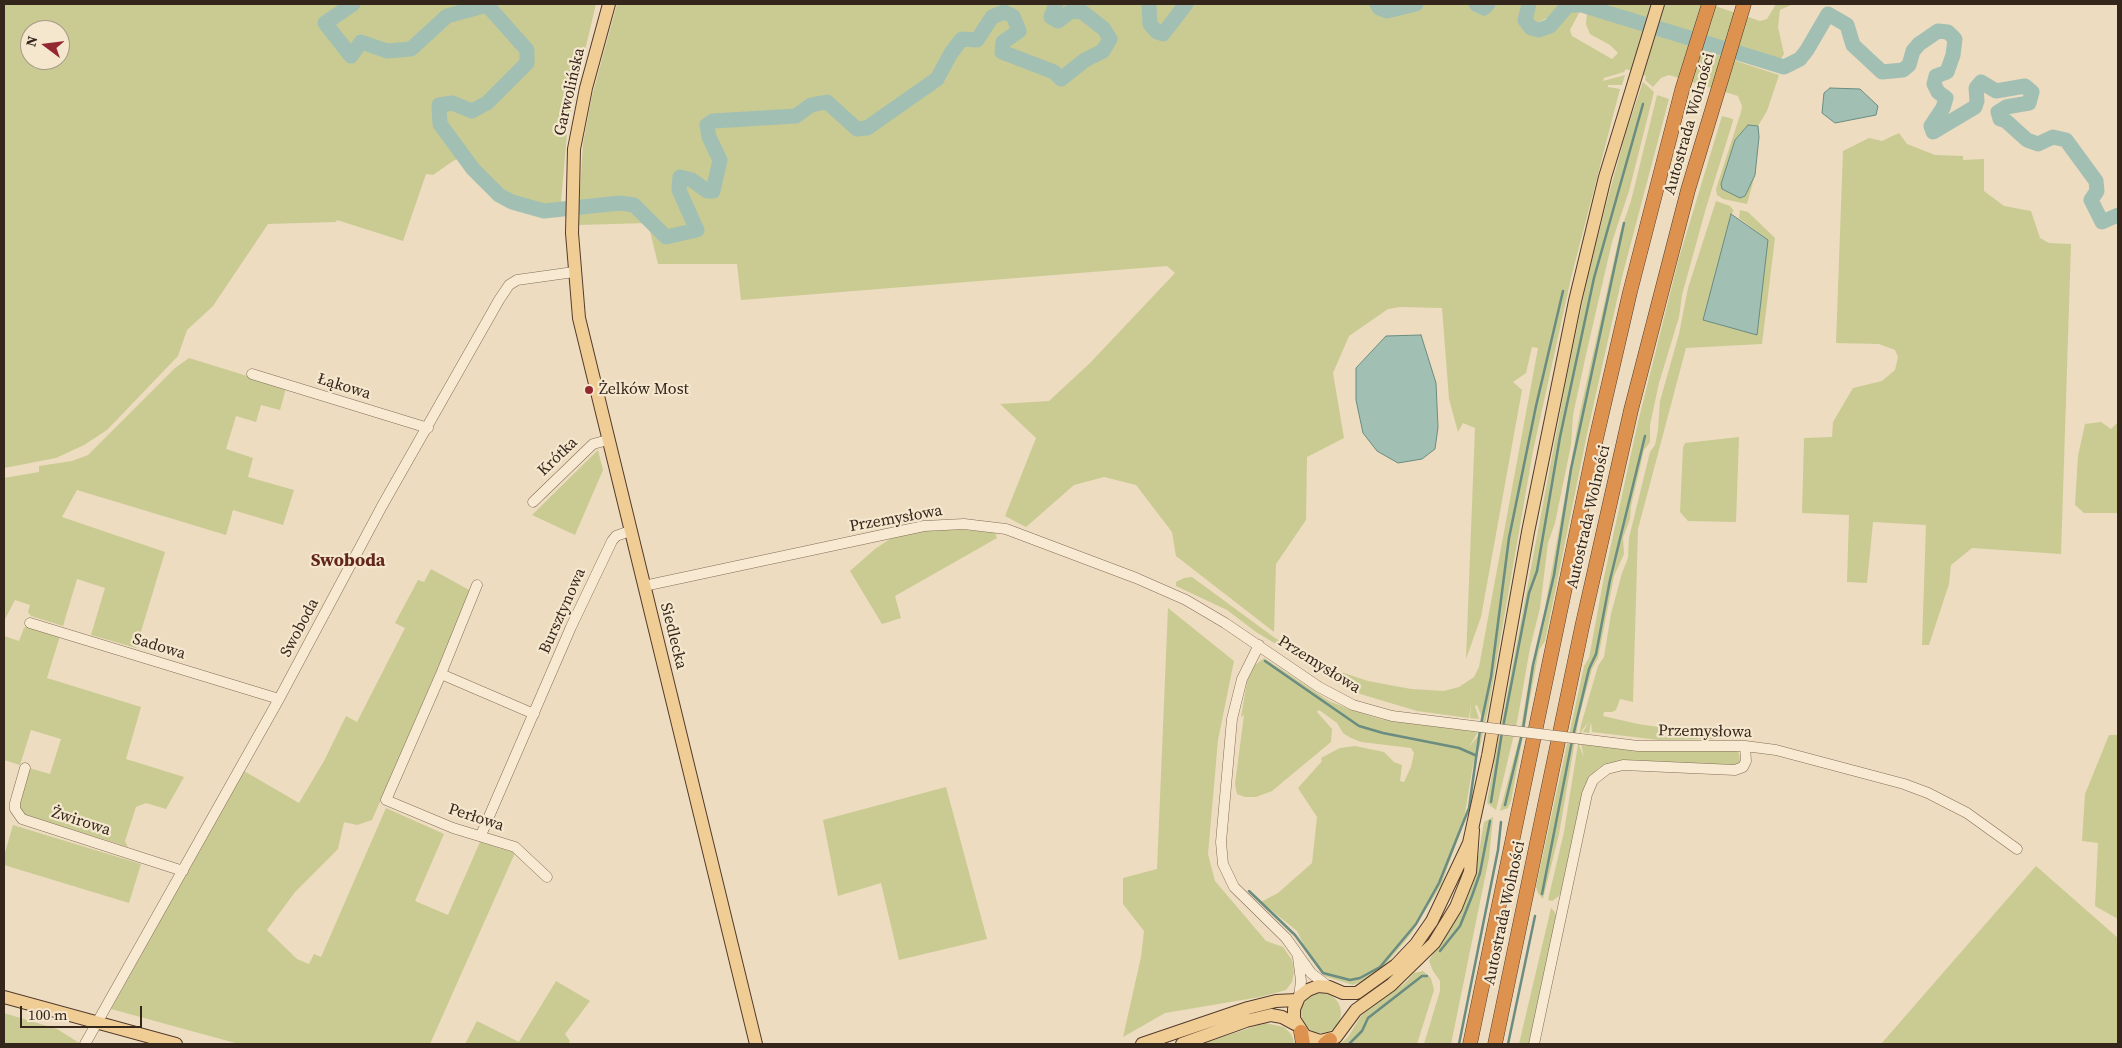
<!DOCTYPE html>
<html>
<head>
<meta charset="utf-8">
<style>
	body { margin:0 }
	#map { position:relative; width:2122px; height:1048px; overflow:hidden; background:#eddcbf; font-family:"Source Serif 4",serif }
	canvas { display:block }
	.frame { position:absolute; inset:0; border:5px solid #35261c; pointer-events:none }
	.north { position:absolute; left:20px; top:20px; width:50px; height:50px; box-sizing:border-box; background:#f5e7ce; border:1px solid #a89a87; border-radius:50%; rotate:285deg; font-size:14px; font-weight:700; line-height:20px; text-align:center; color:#35261c }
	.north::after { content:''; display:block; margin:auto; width:18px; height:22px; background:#942831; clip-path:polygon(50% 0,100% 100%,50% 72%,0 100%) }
	.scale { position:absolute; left:20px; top:1006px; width:122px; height:22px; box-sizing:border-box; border:2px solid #35261c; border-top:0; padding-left:6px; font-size:15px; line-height:18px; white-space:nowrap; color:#35261c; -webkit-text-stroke:4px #f5e7ce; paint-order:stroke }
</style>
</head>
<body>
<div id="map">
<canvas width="2122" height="1048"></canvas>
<div class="frame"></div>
<div class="north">N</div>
<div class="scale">100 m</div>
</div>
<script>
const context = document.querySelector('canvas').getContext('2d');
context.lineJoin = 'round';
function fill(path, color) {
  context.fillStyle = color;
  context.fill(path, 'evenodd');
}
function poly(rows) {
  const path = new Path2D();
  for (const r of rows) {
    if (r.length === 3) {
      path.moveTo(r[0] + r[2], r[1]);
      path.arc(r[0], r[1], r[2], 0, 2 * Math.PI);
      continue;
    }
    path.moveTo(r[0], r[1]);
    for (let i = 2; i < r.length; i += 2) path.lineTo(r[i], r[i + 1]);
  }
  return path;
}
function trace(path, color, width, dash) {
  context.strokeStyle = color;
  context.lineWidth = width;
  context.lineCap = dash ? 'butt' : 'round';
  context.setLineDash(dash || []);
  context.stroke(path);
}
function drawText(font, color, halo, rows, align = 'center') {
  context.font = font + ' "Source Serif 4",serif';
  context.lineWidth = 4.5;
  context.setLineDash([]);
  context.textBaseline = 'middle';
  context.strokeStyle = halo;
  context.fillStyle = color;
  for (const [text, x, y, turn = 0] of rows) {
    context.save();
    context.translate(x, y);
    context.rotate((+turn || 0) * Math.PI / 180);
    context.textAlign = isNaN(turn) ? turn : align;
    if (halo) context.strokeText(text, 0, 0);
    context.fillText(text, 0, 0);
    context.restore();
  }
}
fill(poly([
	[4,4,596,4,568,122,561,202,563,206,533,205,509,195,479,170,468,155,453,161,433,175,426,174,403,241,337,220,336,222,268,224,213,306,187,330,178,356,107,430,84,445,56,458,4,468],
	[30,30,60,30,60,60,30,60],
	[617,4,1472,4,1484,11,1490,8,1492,4,1525,4,1521,16,1525,30,1531,35,1544,35,1568,12,1577,11,1579,13,1570,30,1572,36,1612,59,1618,53,1610,45,1590,34,1586,24,1587,12,1779,75,1767,111,1758,126,1748,125,1735,140,1729,163,1745,196,1755,175,1747,204,1723,199,1717,195,1716,189,1741,112,1742,106,1738,96,1669,75,1661,78,1653,87,1645,80,1646,76,1626,69,1624,72,1604,78,1603,81,1625,75,1622,85,1608,85,1608,87,1620,89,1571,278,1533,451,1488,710,1480,746,1473,765,1463,825,1441,885,1411,934,1378,973,1353,985,1324,976,1310,958,1297,931,1261,902,1278,893,1312,863,1317,817,1298,788,1322,761,1321,758,1340,748,1355,746,1384,752,1394,762,1402,765,1400,781,1404,782,1411,767,1414,753,1411,748,1361,742,1349,737,1343,733,1337,723,1319,710,1317,712,1332,729,1331,742,1272,791,1256,797,1245,797,1237,794,1235,784,1244,715,1241,717,1247,682,1254,666,1264,658,1329,701,1352,710,1380,719,1478,732,1469,747,1479,735,1482,718,1477,705,1475,706,1479,719,1470,718,1471,703,1469,718,1417,711,1357,693,1256,632,1227,610,1176,586,1176,582,1184,578,1192,577,1275,638,1332,669,1368,681,1411,689,1444,691,1459,687,1474,677,1479,667,1538,348,1532,347,1526,373,1513,382,1522,390,1481,617,1466,659,1475,428,1463,423,1458,432,1449,399,1442,308,1400,307,1388,309,1349,336,1333,373,1344,438,1307,457,1306,520,1276,564,1274,632,1176,556,1172,532,1136,485,1104,477,1074,485,1026,527,1005,516,1036,438,1000,404,1049,401,1090,363,1175,273,1167,266,741,300,737,264,658,264,648,223,578,225,583,143,592,96],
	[1533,4,1562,4,1551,16,1533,25,1530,22],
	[1605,4,1709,4,1760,21,1767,19,1776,4,1793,4,1780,10,1778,27,1784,54,1780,60,1668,26],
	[1643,82,1654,92,1629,191,1612,242,1585,359,1573,415,1571,445,1555,523,1548,543,1540,608,1530,648,1518,717,1496,810,1487,803,1488,796,1568,371,1588,276,1607,201,1627,129],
	[1657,95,1669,99,1623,273,1587,434,1545,641,1539,650,1511,801,1508,808,1500,811,1519,739,1531,668,1539,641,1580,412,1620,233,1631,201],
	[1722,116,1733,119,1733,121,1706,208,1682,295,1679,317,1659,383,1650,425,1650,442,1644,450,1631,506,1630,519,1623,538,1624,554,1614,576,1598,658,1592,669,1579,717,1559,834,1543,899,1538,893,1536,887,1584,666,1589,658,1604,577,1638,422,1679,258],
	[1899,133,1907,144,1935,155,1963,156,1963,160,1984,159,1984,191,2004,206,2031,211,2040,238,2049,243,2071,244,2061,554,1972,548,1951,565,1949,584,1929,645,1922,645,1926,525,1873,522,1867,583,1847,582,1849,515,1802,513,1804,438,1832,437,1833,422,1853,388,1882,381,1895,370,1898,357,1895,350,1879,344,1836,343,1843,151,1869,138,1882,141],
	[1716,201,1730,206,1734,211,1731,214,1768,240,1739,218,1740,210,1748,212,1775,238,1762,344,1686,348,1638,529,1633,702,1620,699,1616,710,1612,712,1604,712,1603,716,1638,724,1714,735,1716,739,1659,740,1592,732,1591,722,1589,733,1583,732,1589,721,1581,732,1579,745,1584,757,1581,744,1734,749,1739,753,1740,762,1737,765,1612,763,1599,768,1589,778,1562,894,1552,901,1548,900,1564,832,1581,725,1598,666,1604,657,1611,614,1622,573,1628,558,1629,538,1650,452,1655,445,1658,430,1660,401,1679,334,1688,288],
	[189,358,286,388,280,410,261,405,256,422,236,416,226,449,253,458,248,477,294,490,283,525,233,510,226,535,77,490,62,517,165,552,136,648,91,635,105,588,77,579,63,626,31,616,28,612,30,605,15,600,4,621,4,478,39,472,39,466,72,461,88,455,175,368],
	[2101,422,2111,429,2118,422,2118,513,2084,513,2075,505,2078,456,2085,424],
	[1739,437,1736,522,1688,521,1680,512,1683,448,1685,443],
	[598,450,603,470,575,535,532,515],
	[948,528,995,533,997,538,895,596,901,618,882,624,850,571,875,549,890,539,918,531],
	[431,569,471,591,372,820,357,825,344,822,338,849,295,892,267,930,297,959,309,964,314,954,321,957,386,808,444,834,415,901,448,915,480,842,515,853,430,1044,239,1044,111,1009,244,771,299,803,324,761,346,716,357,722,405,628,395,623,418,580,424,582],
	[1168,608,1234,661,1218,740,1208,854,1215,881,1266,941,1283,947,1292,960,1294,972,1292,982,1286,990,1260,997,1165,1013,1123,1037,1141,957,1144,931,1123,904,1123,878,1157,869],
	[28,626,60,636,47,678,141,707,126,759,184,777,166,809,146,803,136,807,125,841,128,847,19,813,17,808,29,768,50,774,61,739,31,730,20,765,4,760,4,636,19,641,24,628],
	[2109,735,2118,735,2118,919,2095,906,2098,843,2082,841,2085,794],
	[946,787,987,939,899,960,881,883,838,896,823,820],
	[1493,817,1489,858,1451,1044,1424,1044,1440,991,1440,981,1433,971,1429,961,1476,869,1484,822],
	[13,825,141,864,129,903,4,865,4,856],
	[2036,866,2118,938,2118,1044,1881,1044],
	[1551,908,1554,911,1558,919,1532,1044,1519,1044],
	[1423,971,1431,978,1434,990,1417,1044,1340,1044,1348,1037,1363,1013,1405,983,1414,973],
	[556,981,590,1001,565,1034,570,1041,568,1044,465,1044,477,1021,519,1042],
	[1321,1013,20],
	[4,1013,57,1029,81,1044,4,1043],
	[1265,1023,1284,1027,1291,1034,1295,1044,1201,1044]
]), '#c9cb93');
const water = poly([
	[1830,88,1860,89,1878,106,1876,115,1835,123,1822,113,1824,93,1830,88],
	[1748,125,1758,126,1759,137,1755,175,1745,196,1740,198,1722,189,1721,184,1735,140,1748,125],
	[1731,214,1768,240,1757,335,1703,320,1731,214],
	[1421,335,1436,383,1438,427,1435,449,1422,459,1398,463,1377,451,1363,433,1356,400,1356,368,1386,336,1421,335]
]);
fill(water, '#a2bfb4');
trace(water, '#6a8c81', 1);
trace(poly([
	[1265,661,1359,726,1383,733,1459,748,1475,755],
	[1481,724,1491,677,1509,538,1536,406,1563,291],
	[1503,727,1529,593,1537,571,1560,437,1594,278,1643,104],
	[1523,729,1533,665,1554,575,1571,469,1624,223],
	[1573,736,1589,669,1596,654,1610,580,1645,436],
	[1491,802,1502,732],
	[1505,805,1522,734],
	[1249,891,1295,935,1323,973,1350,980,1360,978,1380,967,1416,924,1439,883,1469,808,1480,730],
	[1542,894,1572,741],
	[1440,951,1460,926,1472,896,1480,873,1490,821],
	[1349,1044,1362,1031,1368,1018,1422,976,1427,976],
	[1459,1044,1498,850,1501,822],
	[1508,1044,1535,916]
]), '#6a8c81', 2.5);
trace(poly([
	[353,4,325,23,351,56,361,42,387,51,411,49,447,16,487,5,527,50,527,63,487,103,472,111,452,103,439,105,440,124,473,169,499,195,512,202,544,211,620,203,634,205,666,237,697,230,679,190,680,177,692,180,707,191,713,191,720,160,709,137,707,125,713,121,796,116,811,105,827,102,857,129,867,128,937,79,951,53,962,39,977,40,992,17,1004,12,1013,16,1019,31,1003,42,1002,52,1054,72,1061,79,1085,60,1103,51,1110,39,1104,29,1081,11,1070,12,1058,21,1051,17,1056,4],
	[1149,4,1150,24,1157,32,1163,34,1186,4],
	[1377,4,1379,8,1387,11,1416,4],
	[1476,4,1484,8,1488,4],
	[1529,4,1525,20,1531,28,1539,30,1550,26,1568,5,1582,5,1784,67,1800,59,1807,50,1828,14,1847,25,1853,45,1882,72,1903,70,1909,65,1913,51,1919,44,1938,31,1948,32,1955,39,1953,55,1947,72,1936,76,1934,84,1938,92,1946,98,1943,108,1931,126,1933,132,1975,107,1977,101,1976,88,1981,82,1996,91,2025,86,2032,92,2029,103,2006,107,1998,112,2000,119,2006,121,2027,140,2038,144,2053,137,2066,140,2096,181,2097,191,2091,200,2102,222,2118,215]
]), '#a2bfb4', 15);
const minor = poly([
	[252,374,428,428],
	[533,502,593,444,608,440],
	[477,585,441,674,386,800,453,828,515,847,547,877],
	[644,586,924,526,964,524,1006,529,1136,578,1186,600,1225,623,1319,687,1353,705,1392,716,1481,727],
	[30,623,279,699],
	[1259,645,1242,679,1232,719,1221,842,1223,864,1234,887,1286,938,1311,973,1329,987],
	[441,674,534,714],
	[1581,739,1638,746,1745,746,1776,750,1904,784,1928,793,1967,813,2017,849],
	[25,768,15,803,15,809,22,819,183,871],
	[481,835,571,627,612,541,616,536,630,531],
	[1298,957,1301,981,1299,997],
	[85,1044,279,699,382,506,499,300,509,285,517,280,574,272],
	[1534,1044,1587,794,1593,780,1607,769,1623,765,1735,770,1743,767,1746,761,1745,746]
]);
const major = poly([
	[609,4,586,88,574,149,572,233,579,318,756,1044],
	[1473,830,1470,872,1456,907,1434,943,1391,985,1356,1010,1336,1037,1320,1041,1305,1036,1294,1019,1294,1009,1299,997,1308,990,1318,986,1329,987,1343,993,1357,993,1396,965,1416,944,1432,921,1469,843,1488,756,1528,532,1575,301,1605,177,1658,4],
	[4,997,176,1044],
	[1142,1044,1248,1008,1276,1001,1297,1000],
	[1182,1044,1246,1021,1271,1015,1282,1017,1295,1024]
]);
const highway = poly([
	[1301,1032,1303,1044],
	[1325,1044,1330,1040],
	[1470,1044,1596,439,1630,292,1682,90,1709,4],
	[1495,1044,1582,627,1631,410,1688,190,1744,4]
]);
trace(minor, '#856c58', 11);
trace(major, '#533b2c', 14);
trace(highway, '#533b2c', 15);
trace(minor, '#f8ead2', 10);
trace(major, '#f1cd96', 12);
trace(highway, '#dd934f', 14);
const minorBridge = poly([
	[1481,727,1581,739]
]);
trace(minorBridge, '#856c58', 11, []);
trace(minorBridge, '#f8ead2', 10);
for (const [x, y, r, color] of [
	[589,390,5,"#942831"]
]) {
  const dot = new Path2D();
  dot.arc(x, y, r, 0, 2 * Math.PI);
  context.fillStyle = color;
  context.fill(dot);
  trace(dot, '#f5e7ce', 2);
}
drawText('16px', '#35261c', '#f5e7ce', [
	["Garwolińska",570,92,-77],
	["Autostrada Wolności",1690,124,-74],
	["Łąkowa",344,387,17],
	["Krótka",558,457,-44],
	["Autostrada Wolności",1589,517,-77],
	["Przemysłowa",896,519,-10],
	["Bursztynowa",563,611,-66],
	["Swoboda",300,628,-62],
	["Siedlecka",673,636,76],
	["Sadowa",159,647,17],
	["Przemysłowa",1319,665,32],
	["Przemysłowa",1705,732,1],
	["Perłowa",476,818,18],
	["Żwirowa",81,822,18],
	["Autostrada Wolności",1505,913,-78]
]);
drawText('16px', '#35261c', '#f5e7ce', [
	["Żelków Most",599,390]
], 'left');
drawText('bold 18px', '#61251c', '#f5e7ce', [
	["Swoboda",348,561]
]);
</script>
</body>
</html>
